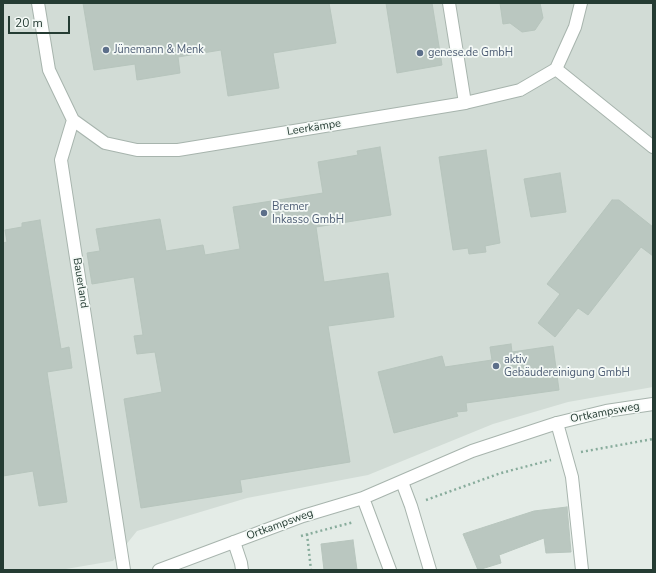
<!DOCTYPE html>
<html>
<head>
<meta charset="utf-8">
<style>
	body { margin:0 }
	#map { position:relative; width:656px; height:573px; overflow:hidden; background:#e4ece7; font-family:"Nunito Sans",sans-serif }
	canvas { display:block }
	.frame { position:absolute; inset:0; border:4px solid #253c33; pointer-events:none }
	.scale { position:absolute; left:8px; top:16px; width:62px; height:18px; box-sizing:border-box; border:2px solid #253c33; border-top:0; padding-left:5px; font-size:12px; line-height:14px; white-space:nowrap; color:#253c33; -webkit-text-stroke:3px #f4f9f6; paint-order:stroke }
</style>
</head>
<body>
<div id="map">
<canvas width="656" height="573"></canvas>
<div class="frame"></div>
<div class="scale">20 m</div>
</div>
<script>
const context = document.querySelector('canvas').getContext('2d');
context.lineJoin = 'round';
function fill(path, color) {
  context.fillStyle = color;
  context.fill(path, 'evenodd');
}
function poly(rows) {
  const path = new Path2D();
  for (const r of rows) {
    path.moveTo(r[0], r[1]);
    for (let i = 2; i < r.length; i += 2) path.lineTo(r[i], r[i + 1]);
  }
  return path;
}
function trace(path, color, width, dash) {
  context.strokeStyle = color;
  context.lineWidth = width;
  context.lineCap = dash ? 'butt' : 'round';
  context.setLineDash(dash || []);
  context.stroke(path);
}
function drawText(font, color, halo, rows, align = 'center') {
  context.font = font + ' "Nunito Sans",sans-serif';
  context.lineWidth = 3.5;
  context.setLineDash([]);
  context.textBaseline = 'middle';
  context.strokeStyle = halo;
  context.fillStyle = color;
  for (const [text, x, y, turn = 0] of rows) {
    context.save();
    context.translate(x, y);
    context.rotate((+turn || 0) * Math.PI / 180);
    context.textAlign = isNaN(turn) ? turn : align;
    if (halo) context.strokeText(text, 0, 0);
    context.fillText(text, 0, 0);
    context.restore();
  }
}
fill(poly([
	[3,3,653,3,653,387,568,402,493,424,368,475,247,498,137,531,113,561,60,570,3,570]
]), '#d2dcd6');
const building = poly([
	[83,3,329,3,336,43,273,53,279,88,228,96,221,50,178,57,180,73,137,80,135,64,94,70,83,3],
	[386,3,432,3,442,65,397,73,386,3],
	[500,3,540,3,543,18,535,30,522,32,510,23,503,24,500,3],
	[380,147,391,215,316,227,324,282,388,273,394,317,328,326,350,462,240,480,242,492,141,508,124,399,162,392,155,352,137,354,134,336,143,335,134,277,92,284,87,253,100,251,96,229,160,219,166,251,203,245,205,255,240,249,233,207,323,193,318,162,358,155,357,151,380,147],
	[486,150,500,243,485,246,486,252,469,254,468,248,453,250,439,157,486,150],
	[560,173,566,212,531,217,524,179,560,173],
	[612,200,619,200,653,227,653,256,641,247,588,315,578,308,555,337,538,323,560,294,547,284,612,200],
	[40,220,61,349,69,347,72,368,47,372,67,502,39,506,33,471,3,476,3,243,7,242,5,230,22,227,22,223,40,220],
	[511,344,512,352,553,346,559,390,466,403,467,411,456,412,458,416,394,433,378,372,442,356,445,367,492,360,490,347,511,344],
	[567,507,571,552,546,553,544,538,499,555,501,563,478,570,463,534,534,511,567,507],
	[353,540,357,570,324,570,321,544,353,540]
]);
fill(building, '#bac7c0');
trace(building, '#b7c5bd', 1);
const lane = poly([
	[449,3,465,103],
	[557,423,572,477,582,570],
	[402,482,411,506,430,570],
	[234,542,241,563,242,570]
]);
const street = poly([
	[38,3,49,70,73,120,61,160,124,570],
	[556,69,653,147],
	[73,120,105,143,137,150,178,150,465,103,520,90,556,69,575,27,581,3],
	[363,498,390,570],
	[159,570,303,516,363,498,472,451,557,423,606,411,653,404]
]);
trace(lane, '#a7b4ad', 14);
trace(street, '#a7b4ad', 14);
trace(poly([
	[581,452,653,439],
	[426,500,501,473,551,460],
	[307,534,311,570],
	[301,536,354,522]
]), '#88ac9c', 2.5, [2, 3]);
trace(lane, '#fff', 12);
trace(street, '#fff', 12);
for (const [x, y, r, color] of [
	[106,50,4,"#5c6f8a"],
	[420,53,4,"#5c6f8a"],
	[264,213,4,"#5c6f8a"],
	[496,366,4,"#5c6f8a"]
]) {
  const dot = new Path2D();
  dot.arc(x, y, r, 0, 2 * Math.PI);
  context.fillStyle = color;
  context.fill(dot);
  trace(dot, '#f4f9f6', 1.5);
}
drawText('11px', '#4e5e75', '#f4f9f6', [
	["Jünemann & Menk",114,50],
	["genese.de GmbH",428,53],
	["Bremer",272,207],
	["Inkasso GmbH",272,220],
	["aktiv",504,360],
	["Gebäudereinigung GmbH",504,373]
], 'left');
drawText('11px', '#253c33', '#f4f9f6', [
	["Leerkämpe",314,128,-9],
	["Bauerland",80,283,81],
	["Ortkampsweg",605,413,-11],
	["Ortkampsweg",280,525,-20]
]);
</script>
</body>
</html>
